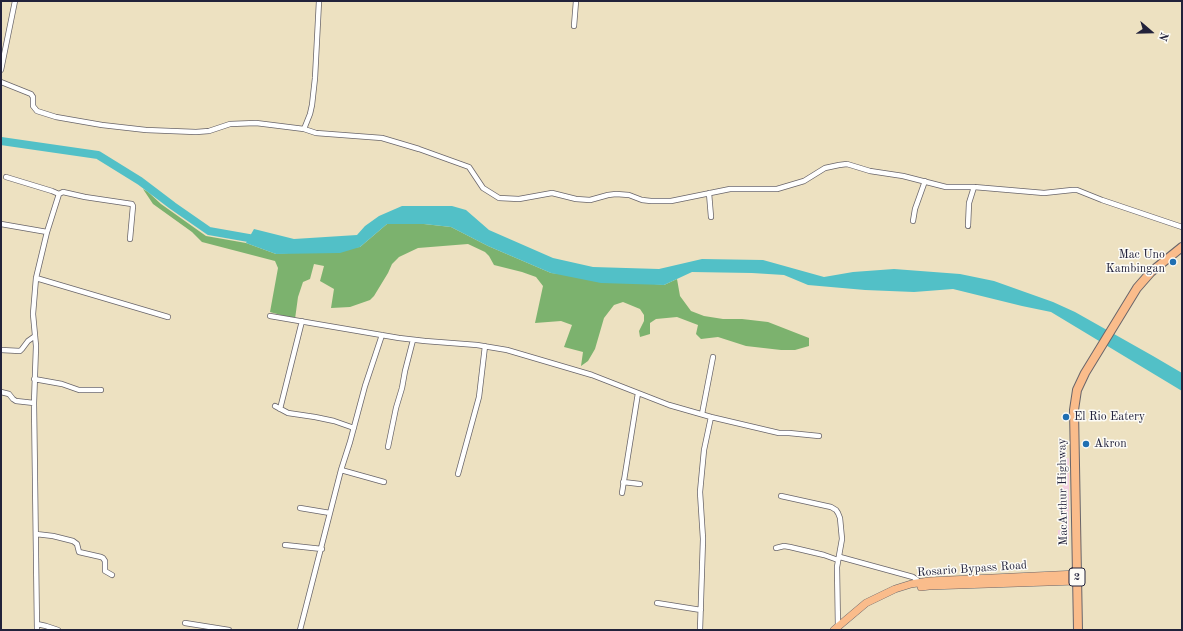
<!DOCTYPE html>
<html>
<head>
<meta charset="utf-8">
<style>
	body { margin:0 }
	#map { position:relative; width:1183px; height:631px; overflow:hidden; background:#ede1c1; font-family:"Old Standard TT",serif }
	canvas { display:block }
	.frame { position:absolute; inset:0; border:2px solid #22223b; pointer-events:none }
	.north { position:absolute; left:1131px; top:12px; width:40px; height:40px; -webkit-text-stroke:3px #fdfcf7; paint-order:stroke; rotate:110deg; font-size:11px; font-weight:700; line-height:16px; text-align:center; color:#22223b }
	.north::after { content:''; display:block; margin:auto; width:14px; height:18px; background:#22223b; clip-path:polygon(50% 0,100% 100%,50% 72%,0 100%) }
</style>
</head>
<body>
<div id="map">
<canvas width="1183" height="631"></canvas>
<div class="frame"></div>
<div class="north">N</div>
</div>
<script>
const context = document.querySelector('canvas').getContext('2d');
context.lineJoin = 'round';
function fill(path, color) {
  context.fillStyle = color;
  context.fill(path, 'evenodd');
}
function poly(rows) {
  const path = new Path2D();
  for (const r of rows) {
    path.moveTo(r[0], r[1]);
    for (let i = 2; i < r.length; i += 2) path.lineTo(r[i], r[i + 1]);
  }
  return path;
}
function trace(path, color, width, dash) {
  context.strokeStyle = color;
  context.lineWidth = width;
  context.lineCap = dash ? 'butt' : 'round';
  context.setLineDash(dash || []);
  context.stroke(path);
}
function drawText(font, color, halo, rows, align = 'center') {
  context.font = font + ' "Old Standard TT",serif';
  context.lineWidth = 3;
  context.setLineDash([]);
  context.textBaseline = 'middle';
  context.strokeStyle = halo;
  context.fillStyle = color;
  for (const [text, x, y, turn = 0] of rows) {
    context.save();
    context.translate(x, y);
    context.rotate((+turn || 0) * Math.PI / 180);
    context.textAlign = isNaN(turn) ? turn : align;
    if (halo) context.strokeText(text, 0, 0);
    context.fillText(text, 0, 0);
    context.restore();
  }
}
fill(poly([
	[1063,458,1069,458,1069,539,1058,538,1058,530,1062,530]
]), '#f3cfdf');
fill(poly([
	[143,189,148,192,161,204,206,236,246,243,276,254,360,247,387,224,424,224,451,227,488,246,551,273,664,285,677,279,680,296,691,311,704,316,723,319,742,319,768,322,809,338,809,346,795,350,781,350,746,346,718,337,701,339,696,334,698,325,677,317,656,319,650,323,650,334,640,337,639,331,644,321,644,315,640,309,623,302,614,305,604,318,595,349,588,361,581,366,583,352,564,347,572,325,561,321,535,323,543,286,536,277,522,272,494,265,489,256,485,252,468,244,418,248,399,257,392,264,388,273,374,296,370,300,350,307,331,308,334,289,320,281,324,266,314,264,310,279,303,282,298,297,295,319,270,312,278,268,275,261,202,242,192,232,153,204]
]), '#7cb26e');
fill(poly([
	[402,206,452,206,466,210,489,230,553,258,593,267,659,269,702,259,763,260,824,277,853,272,894,269,960,274,994,281,1053,302,1075,312,1153,356,1182,373,1182,391,1051,312,1022,306,953,289,914,292,865,290,808,285,784,275,752,273,692,272,664,285,601,283,551,273,488,246,451,227,424,224,387,224,360,247,340,253,276,254,246,243,254,229,294,239,357,235,365,226,379,216]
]), '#52c0c7');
trace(poly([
	[1,141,98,155,140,181,173,206,209,231,260,240]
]), '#52c0c7', 8);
const street = poly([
	[574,26,576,1],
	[1,70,15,1],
	[1,82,31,94,33,97,33,106,37,111,56,117,102,125,146,130,196,132,209,131,230,124,256,123,304,129,316,133,382,138,419,149,469,167,483,188,499,198,519,199,552,193,576,199,590,200,608,195,616,194,629,195,642,200,651,201,671,201,730,189,777,189,804,181,825,168,839,165,847,164,870,171,903,176,946,187,974,187,1044,193,1072,190,1077,190,1102,200,1182,227],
	[304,129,310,114,312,105,315,78,319,1],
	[6,177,52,191,59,194],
	[709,193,711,217],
	[913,221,915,209,925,181],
	[1,224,47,232],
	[968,226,969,203,974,187],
	[36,278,168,317],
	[270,316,399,338,425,341,477,345,507,350,592,375,669,405,711,417,779,433,789,433,819,436],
	[1,350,20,351,22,349,28,341,35,336],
	[34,379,62,384,79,390,101,390],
	[1,392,9,394,13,399,16,401,34,403],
	[275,406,288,413,315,417,334,421,354,428],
	[280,409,302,321],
	[702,414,713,357],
	[388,447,396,408,402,388,405,371,413,340],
	[341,470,384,482],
	[458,474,479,397,485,346],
	[623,482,640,484],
	[622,493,638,393],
	[781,496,831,507,836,510,838,513,840,518,842,539,837,567,838,628],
	[300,508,330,513],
	[36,534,53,536,73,541,77,544,79,552,101,557,103,558,105,561,105,571,112,575],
	[285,545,322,549],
	[776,548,784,546,790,547,824,555,838,560],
	[840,557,913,577,920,582],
	[657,603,701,610],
	[185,623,229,630],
	[37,624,46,626,58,630],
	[37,630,34,403,36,346,33,314,36,278,47,232,59,194,63,192,85,197,132,204,133,206,130,239],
	[300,630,341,470,350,442,365,386,382,335],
	[700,630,703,539,700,492,704,450,711,417]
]);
const primary = poly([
	[921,587,929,586,1077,581],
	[834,630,866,603,895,589,911,584,929,581,1077,574]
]);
const highway = poly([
	[1078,630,1074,410,1077,390,1085,373,1137,288,1151,272,1182,247]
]);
trace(street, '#69656a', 6);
trace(primary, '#69656a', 8);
trace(highway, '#69656a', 10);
trace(street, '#fff', 4.5);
trace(primary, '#fabc8b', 7);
trace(highway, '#fabc8b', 8);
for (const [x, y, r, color] of [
	[1173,262,4,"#1f6fb2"],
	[1066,417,4,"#1f6fb2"],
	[1086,444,4,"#1f6fb2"]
]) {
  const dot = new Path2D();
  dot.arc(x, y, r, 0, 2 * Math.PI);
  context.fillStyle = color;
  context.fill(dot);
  trace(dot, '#fdfcf7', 1.5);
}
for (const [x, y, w] of [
	[1077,577,16]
]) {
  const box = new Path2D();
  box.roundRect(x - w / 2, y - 9, w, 18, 3);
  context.fillStyle = '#fdfcf7';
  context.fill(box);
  trace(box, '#22223b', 1);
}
drawText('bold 11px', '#22223b', null, [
	["2",1077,577]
]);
drawText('12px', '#22223b', '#fdfcf7', [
	["Mac Uno",1165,255,"right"],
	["Kambingan",1165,269,"right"],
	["El Rio Eatery",1074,417],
	["Akron",1094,444]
], 'left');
drawText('12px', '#22223b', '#fdfcf7', [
	["MacArthur Highway",1063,492,-91],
	["Rosario Bypass Road",972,569,-4]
]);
</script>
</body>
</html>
